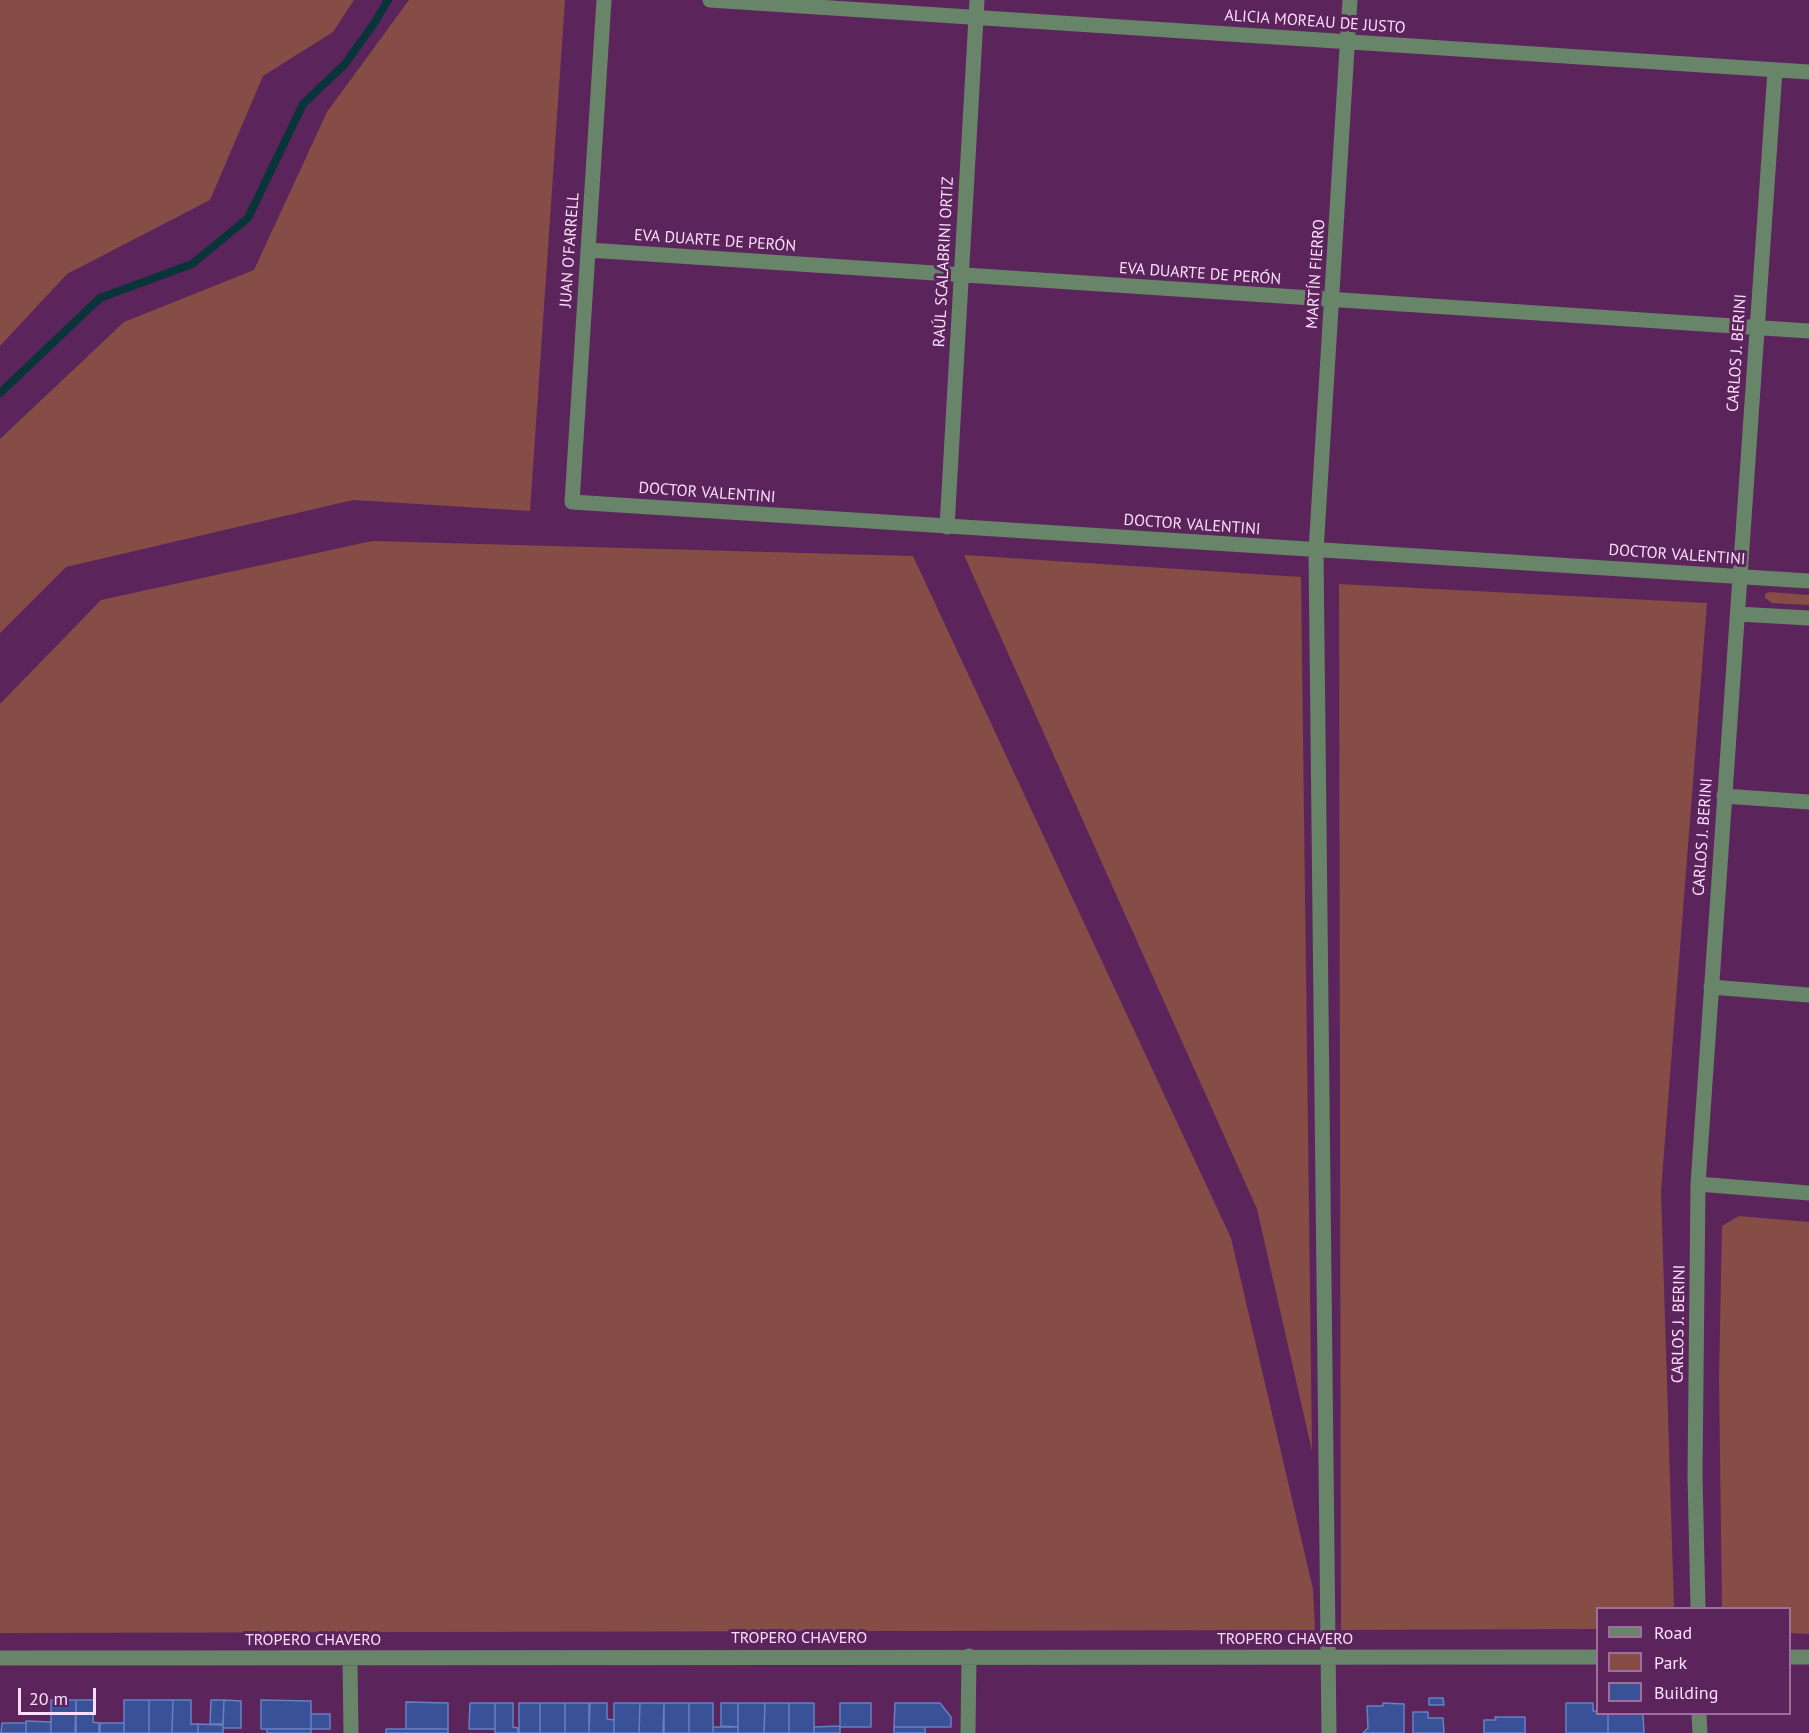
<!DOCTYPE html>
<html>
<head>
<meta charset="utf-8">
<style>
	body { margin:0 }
	#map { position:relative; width:1809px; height:1733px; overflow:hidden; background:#5b255c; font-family:"PT Sans",sans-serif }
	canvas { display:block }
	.legend { position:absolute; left:1596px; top:1607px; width:195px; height:108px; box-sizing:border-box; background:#5b255c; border:2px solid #9c6f9c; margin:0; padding:8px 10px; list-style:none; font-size:18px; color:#fdddfc }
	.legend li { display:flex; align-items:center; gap:12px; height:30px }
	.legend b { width:30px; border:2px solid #9c6f9c }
	.scale { position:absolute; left:18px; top:1688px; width:78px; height:27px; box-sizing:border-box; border:3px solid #fdddfc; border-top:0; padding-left:8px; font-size:18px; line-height:21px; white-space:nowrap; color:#fdddfc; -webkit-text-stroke:4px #5b255c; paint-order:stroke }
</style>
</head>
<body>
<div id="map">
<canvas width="1809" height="1733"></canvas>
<ul class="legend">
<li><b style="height:8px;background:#68856a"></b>Road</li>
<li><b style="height:16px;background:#864c46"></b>Park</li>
<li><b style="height:16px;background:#395196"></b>Building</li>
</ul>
<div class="scale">20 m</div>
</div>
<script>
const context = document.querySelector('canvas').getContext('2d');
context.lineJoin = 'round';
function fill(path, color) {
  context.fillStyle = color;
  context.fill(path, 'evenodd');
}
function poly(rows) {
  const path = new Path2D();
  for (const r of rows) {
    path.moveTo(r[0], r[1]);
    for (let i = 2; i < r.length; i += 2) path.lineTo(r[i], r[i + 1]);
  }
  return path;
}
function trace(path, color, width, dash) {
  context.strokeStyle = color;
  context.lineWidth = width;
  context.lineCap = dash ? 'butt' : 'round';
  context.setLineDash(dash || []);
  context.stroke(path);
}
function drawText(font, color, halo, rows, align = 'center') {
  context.font = font + ' "PT Sans",sans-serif';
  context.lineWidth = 6;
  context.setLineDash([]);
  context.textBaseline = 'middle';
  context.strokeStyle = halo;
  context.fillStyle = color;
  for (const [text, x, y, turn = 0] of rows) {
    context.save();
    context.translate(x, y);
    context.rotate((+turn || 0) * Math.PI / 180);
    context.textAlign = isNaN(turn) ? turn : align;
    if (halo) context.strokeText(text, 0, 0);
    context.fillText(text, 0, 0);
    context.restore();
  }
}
fill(poly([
	[0,0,354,0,333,32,263,76,210,200,67,274,0,346],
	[409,0,565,0,530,511,353,500,66,567,0,633,0,439,124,322,254,270,327,112],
	[372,541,913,556,1231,1238,1313,1589,1315,1630,0,1633,0,704,101,600],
	[964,555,1301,577,1312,1451,1257,1209],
	[1339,584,1707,603,1661,1191,1674,1608,1598,1608,1597,1629,1341,1630],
	[1769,592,1809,595,1809,605,1772,603,1765,598,1765,594],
	[1739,1216,1809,1222,1809,1634,1790,1633,1790,1608,1722,1608,1719,1379,1722,1226]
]), '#864c46');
trace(poly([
	[0,393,100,298,192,264,248,218,303,104,345,64,375,22,388,0]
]), '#09353a', 8);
const building = poly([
	[1429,1698,1443,1698,1444,1705,1429,1705,1429,1698],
	[51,1700,76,1700,75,1733,51,1733,51,1700],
	[76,1700,94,1700,93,1722,99,1723,99,1733,76,1733,76,1700],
	[124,1700,149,1700,149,1733,124,1733,124,1700],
	[149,1700,173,1700,172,1733,149,1733,149,1700],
	[173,1700,191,1700,191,1724,198,1724,198,1733,172,1733,173,1700],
	[211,1700,224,1700,223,1724,210,1724,211,1700],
	[224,1700,241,1701,241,1728,223,1728,224,1700],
	[261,1700,311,1701,311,1729,261,1729,261,1700],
	[406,1702,448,1703,448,1729,406,1729,406,1702],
	[470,1703,495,1703,495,1729,469,1729,470,1703],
	[495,1703,513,1703,513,1727,518,1728,518,1733,495,1733,495,1703],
	[519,1703,540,1703,540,1733,519,1733,519,1703],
	[540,1703,565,1703,565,1733,540,1733,540,1703],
	[565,1703,589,1703,589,1733,565,1733,565,1703],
	[590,1703,607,1703,607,1719,614,1720,614,1733,589,1733,590,1703],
	[614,1703,640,1703,639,1733,614,1733,614,1703],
	[640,1703,664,1703,663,1733,639,1733,640,1703],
	[664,1703,689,1703,689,1733,664,1733,664,1703],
	[689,1703,713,1703,713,1733,689,1733,689,1703],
	[721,1703,738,1703,738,1727,721,1726,721,1703],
	[738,1703,765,1703,764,1733,738,1733,738,1703],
	[765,1703,789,1703,789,1733,764,1733,765,1703],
	[789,1703,814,1703,814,1733,789,1733,789,1703],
	[840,1703,871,1703,871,1727,840,1727,840,1703],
	[895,1703,940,1703,951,1717,951,1727,894,1727,895,1703],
	[1383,1703,1404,1704,1404,1733,1363,1733,1368,1728,1367,1706,1383,1706,1383,1703],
	[1566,1703,1593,1703,1593,1711,1598,1711,1598,1714,1608,1714,1608,1733,1566,1733,1566,1703],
	[1413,1712,1428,1712,1428,1718,1443,1718,1444,1733,1413,1733,1413,1712],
	[311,1714,330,1714,330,1729,311,1729,311,1714],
	[1608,1714,1643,1714,1644,1733,1608,1733,1608,1714],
	[1495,1717,1525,1717,1525,1733,1484,1733,1484,1720,1496,1720,1495,1717],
	[26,1721,51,1722,51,1733,26,1733,26,1721],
	[2,1723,26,1723,26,1733,1,1733,2,1723],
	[100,1723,124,1723,124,1733,100,1733,100,1723],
	[198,1724,223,1725,223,1733,198,1733,198,1724],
	[840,1726,840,1733,814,1733,814,1727,840,1726],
	[713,1727,738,1727,738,1733,713,1733,713,1727],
	[894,1727,925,1727,925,1733,894,1733,894,1727],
	[267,1729,311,1729,311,1733,267,1733,267,1729],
	[386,1729,448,1729,448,1733,386,1733,386,1729]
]);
fill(building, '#395196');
trace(building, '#6580c5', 1.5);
trace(poly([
	[604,0,572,502,1809,581],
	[710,0,1809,72],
	[588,250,1809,331],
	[947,527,977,0],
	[1738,614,1809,618],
	[1724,796,1809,802],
	[1711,987,1809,995],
	[1698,1184,1809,1193],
	[1698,1608,1695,1475,1698,1184,1775,70],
	[1790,1657,1809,1657],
	[0,1658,1598,1657],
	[350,1658,351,1733],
	[1699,1714,1700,1733],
	[968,1733,969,1656],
	[1329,1733,1316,551,1350,0]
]), '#68856a', 15);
drawText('16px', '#fdddfc', '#5b255c', [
	["ALICIA MOREAU DE JUSTO",1315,22,4],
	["EVA DUARTE DE PERÓN",715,241,4],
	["JUAN O'FARRELL",570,250,-86],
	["RAÚL SCALABRINI ORTIZ",944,262,-87],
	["EVA DUARTE DE PERÓN",1200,274,4],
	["MARTÍN FIERRO",1316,274,-86],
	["CARLOS J. BERINI",1737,353,-86],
	["DOCTOR VALENTINI",707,493,4],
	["DOCTOR VALENTINI",1192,525,4],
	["DOCTOR VALENTINI",1677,555,4],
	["CARLOS J. BERINI",1703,837,-86],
	["CARLOS J. BERINI",1679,1324,-89],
	["TROPERO CHAVERO",799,1638],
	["TROPERO CHAVERO",1285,1639],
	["TROPERO CHAVERO",313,1640]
]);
</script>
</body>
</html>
